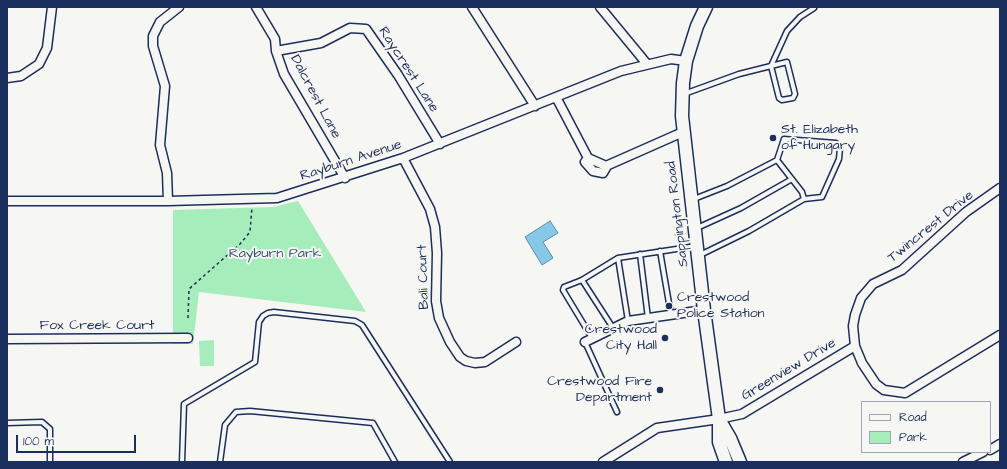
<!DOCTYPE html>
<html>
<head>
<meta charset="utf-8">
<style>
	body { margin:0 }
	#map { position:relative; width:1007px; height:469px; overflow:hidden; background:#f6f6f2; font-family:"Architects Daughter",sans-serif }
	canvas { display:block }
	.frame { position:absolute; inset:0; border:8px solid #1b2f5e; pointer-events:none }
	.legend { position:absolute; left:861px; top:401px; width:130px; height:52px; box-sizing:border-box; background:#f6f6f2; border:1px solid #9ea6b7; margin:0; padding:5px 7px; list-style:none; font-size:12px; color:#1b2f5e }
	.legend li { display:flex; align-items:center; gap:8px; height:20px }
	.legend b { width:20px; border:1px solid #9ea6b7 }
	.scale { position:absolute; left:16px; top:435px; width:120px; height:18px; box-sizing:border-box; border:2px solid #1b2f5e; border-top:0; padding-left:5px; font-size:12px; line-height:14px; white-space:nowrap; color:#1b2f5e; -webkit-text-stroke:3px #f6f6f2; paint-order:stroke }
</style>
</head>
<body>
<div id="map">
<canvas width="1007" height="469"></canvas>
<div class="frame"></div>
<ul class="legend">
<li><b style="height:5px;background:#f6f6f2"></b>Road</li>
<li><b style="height:11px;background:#a5edba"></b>Park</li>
</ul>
<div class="scale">100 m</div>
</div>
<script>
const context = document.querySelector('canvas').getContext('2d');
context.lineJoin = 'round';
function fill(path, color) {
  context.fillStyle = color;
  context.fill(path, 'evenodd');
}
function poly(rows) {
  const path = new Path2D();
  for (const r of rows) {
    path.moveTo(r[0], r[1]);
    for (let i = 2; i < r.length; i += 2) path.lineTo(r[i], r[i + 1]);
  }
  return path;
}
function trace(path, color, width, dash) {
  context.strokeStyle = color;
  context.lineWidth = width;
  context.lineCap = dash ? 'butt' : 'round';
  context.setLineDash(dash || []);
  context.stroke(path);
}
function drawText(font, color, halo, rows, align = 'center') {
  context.font = font + ' "Architects Daughter",sans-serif';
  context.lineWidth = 4;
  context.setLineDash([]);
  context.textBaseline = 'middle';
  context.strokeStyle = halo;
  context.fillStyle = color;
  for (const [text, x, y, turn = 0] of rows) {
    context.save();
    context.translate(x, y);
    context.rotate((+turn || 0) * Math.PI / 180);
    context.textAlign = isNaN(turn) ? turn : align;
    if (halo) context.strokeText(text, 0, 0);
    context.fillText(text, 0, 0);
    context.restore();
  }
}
fill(poly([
	[298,201,366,312,199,292,193,344,173,344,173,210,273,207],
	[214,340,214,366,200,366,199,341]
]), '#a5edba');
const water = poly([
	[550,221,558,233,543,242,553,258,542,265,525,237,550,221]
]);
fill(water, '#86c8e7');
trace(water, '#5b8bb0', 1);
const service = poly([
	[787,62,795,94,793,98,782,100,779,98,771,66,787,62],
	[684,94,739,74,771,66,787,31,800,17,814,8],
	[777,160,802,192,804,199],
	[694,199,727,186,777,160,784,139,836,143,840,148,839,159,822,197,804,199,749,231,700,255],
	[697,228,741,208,792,179],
	[660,251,671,315],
	[640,254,648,318],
	[618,258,628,321],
	[582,280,613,328],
	[592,338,563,290,564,287,582,280,618,258,696,246],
	[585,342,617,412],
	[7,423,42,422,50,429,50,462],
	[182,462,184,404,255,362,259,322,263,316,268,313,274,312,355,321,362,325,450,462],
	[220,462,225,425,236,412,250,411,373,423,395,462]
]);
const minor = poly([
	[256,7,275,39,276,51,284,74,345,178],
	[472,7,535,106],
	[600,7,647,64],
	[276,51,321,43,350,28,366,29,398,75,440,144],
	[7,78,21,76,39,64,47,48,52,7],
	[556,97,588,158,606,166,683,132],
	[403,158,430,209,435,227,437,253,436,301,439,318,450,342,460,357,466,361,475,363,485,362,516,342],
	[588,158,585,162,593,171,603,173,607,166],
	[7,201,168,201,277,198,403,158,621,71,671,59,686,61],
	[168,201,167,173,160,145,165,86,153,46,153,36,160,22,179,7],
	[7,339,188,338],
	[585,342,628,321,704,310],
	[855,346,853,326,855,315,861,298,873,284,902,270,966,212,1000,188],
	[990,450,1000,444],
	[603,462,657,428,719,419,742,414,855,346,862,363,876,384,884,390,905,393,1000,335],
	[963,462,983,452]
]);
const secondary = poly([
	[706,7,697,26,686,61,683,83,682,116,704,310,719,419,719,442,726,462],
	[720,421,730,438,740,462]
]);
trace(service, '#1b2f5e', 7);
trace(minor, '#1b2f5e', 11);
trace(secondary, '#1b2f5e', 15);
trace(poly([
	[188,318,189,289,240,244,250,232,252,207]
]), '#1b2f5e', 1.5, [3, 3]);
trace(service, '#f6f6f2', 4);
trace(minor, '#f6f6f2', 8);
trace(secondary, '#f6f6f2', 12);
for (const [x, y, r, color] of [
	[773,138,4,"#1b2f5e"],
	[669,306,4,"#1b2f5e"],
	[665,338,4,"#1b2f5e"],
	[660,390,4,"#1b2f5e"]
]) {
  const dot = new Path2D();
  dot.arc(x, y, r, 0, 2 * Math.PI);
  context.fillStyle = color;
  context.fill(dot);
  trace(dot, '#f6f6f2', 1.5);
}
drawText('14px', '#1b2f5e', '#f6f6f2', [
	["Raycrest Lane",408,70,57],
	["Dalcrest Lane",315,97,62],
	["Rayburn Avenue",351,161,-18],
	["Sappington Road",678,214,-97],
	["Twincrest Drive",931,227,-39],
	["Bali Court",424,277,-92],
	["Fox Creek Court",97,326],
	["Greenview Drive",789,370,-31]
]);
drawText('14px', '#1b2f5e', '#f6f6f2', [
	["St. Elizabeth",781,130],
	["of Hungary",781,146],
	["Crestwood",677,298],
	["Police Station",677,314],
	["Crestwood",657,330,"right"],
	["City Hall",657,346,"right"],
	["Crestwood Fire",652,382,"right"],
	["Department",652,398,"right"]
], 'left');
drawText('14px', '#375570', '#f6f6f2', [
	["Rayburn Park",275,254]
]);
</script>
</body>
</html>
